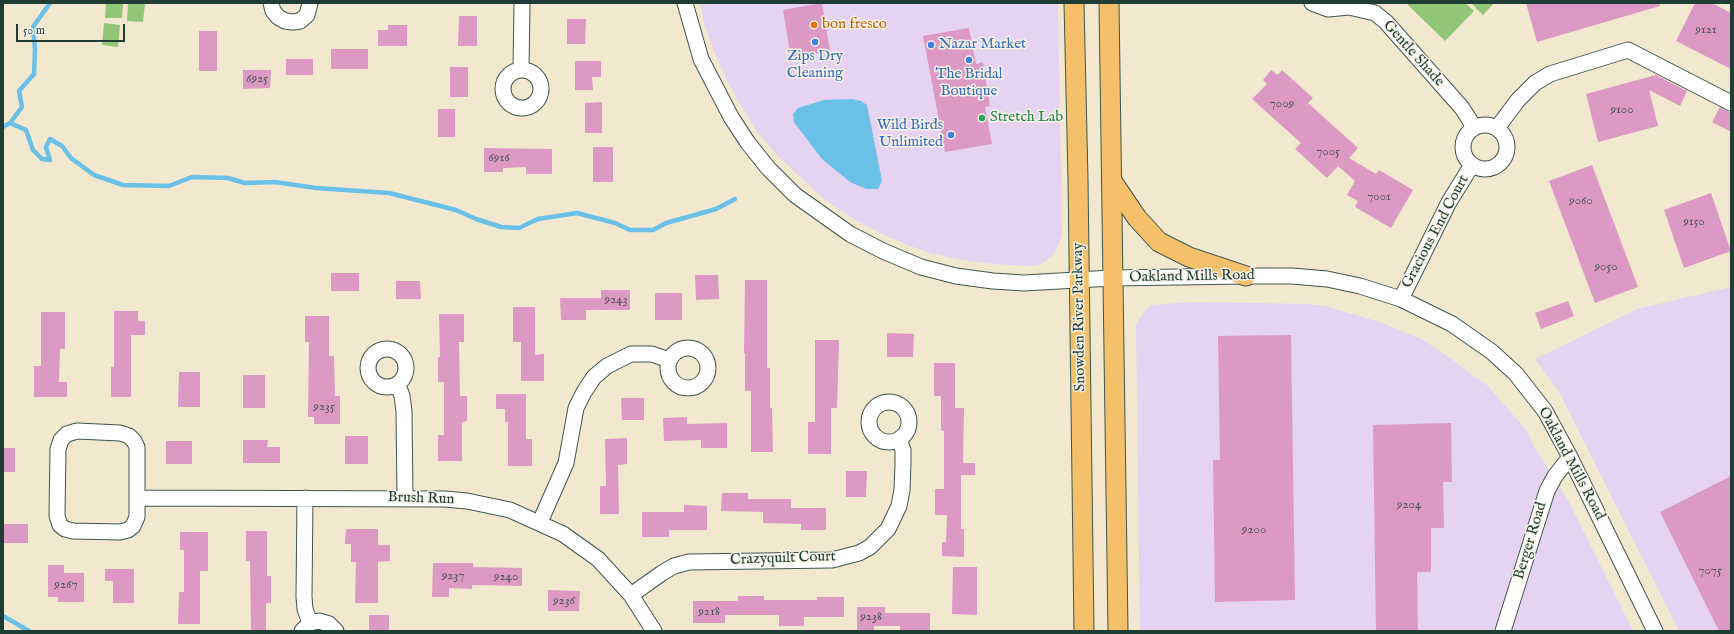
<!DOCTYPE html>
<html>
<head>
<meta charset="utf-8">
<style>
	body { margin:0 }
	#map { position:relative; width:1734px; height:634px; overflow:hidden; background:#f2e8d0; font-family:"IM FELL English",serif }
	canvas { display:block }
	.frame { position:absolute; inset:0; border:4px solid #1f3d34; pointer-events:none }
	.scale { position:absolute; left:16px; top:24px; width:109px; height:18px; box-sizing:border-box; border:2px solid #1f3d34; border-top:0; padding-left:5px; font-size:12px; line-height:14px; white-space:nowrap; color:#1f3d34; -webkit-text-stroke:3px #f7f3e8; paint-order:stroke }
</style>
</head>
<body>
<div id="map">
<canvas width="1734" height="634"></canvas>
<div class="frame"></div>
<div class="scale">50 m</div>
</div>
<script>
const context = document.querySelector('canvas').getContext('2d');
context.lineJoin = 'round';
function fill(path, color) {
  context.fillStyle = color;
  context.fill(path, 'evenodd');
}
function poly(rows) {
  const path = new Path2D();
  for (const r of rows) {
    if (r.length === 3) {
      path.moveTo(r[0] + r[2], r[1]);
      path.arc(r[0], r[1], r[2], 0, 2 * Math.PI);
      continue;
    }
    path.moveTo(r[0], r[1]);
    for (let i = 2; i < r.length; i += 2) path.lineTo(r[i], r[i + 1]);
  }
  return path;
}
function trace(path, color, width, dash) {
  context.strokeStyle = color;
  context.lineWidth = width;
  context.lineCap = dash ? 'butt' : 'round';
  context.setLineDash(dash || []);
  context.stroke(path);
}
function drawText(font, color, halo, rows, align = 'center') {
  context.font = font + ' "IM FELL English",serif';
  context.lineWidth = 3;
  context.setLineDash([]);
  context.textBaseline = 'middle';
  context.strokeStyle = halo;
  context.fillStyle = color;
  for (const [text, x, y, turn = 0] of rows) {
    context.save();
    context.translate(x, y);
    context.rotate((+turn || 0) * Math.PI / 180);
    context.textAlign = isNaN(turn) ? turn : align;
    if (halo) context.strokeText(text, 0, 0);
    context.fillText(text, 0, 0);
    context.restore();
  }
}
fill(poly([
	[700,3,1058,3,1062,233,1059,244,1053,255,1041,264,1029,266,992,264,958,259,926,252,888,237,857,221,825,200,779,157,758,133,743,109,727,81,715,53,704,23],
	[1731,287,1731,631,1679,631,1558,390,1535,359,1637,309],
	[1192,302,1309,304,1325,306,1383,323,1425,341,1451,359,1488,386,1528,432,1534,447,1568,500,1633,631,1140,631,1136,324,1144,312,1152,305]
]), '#e5d3f1');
fill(poly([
	[106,3,123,3,122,18,105,18],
	[128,3,145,3,143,22,127,21],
	[1406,3,1465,3,1474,11,1445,41],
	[1471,3,1494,3,1483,15],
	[104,23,120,25,118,47,102,45]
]), '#92c677');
fill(poly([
	[852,99,861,101,867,105,882,181,878,189,866,189,850,182,822,159,794,122,793,114,798,108,824,100]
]), '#6bc0e8');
trace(poly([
	[10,123,26,130,33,150,42,159,50,160,46,147,50,139,62,146,71,158,94,175,123,185,169,186,192,177,228,178,245,183,275,182,316,188,389,193,456,210,476,219,501,227,519,228,538,219,577,213,615,223,630,230,653,230,666,223,716,209,735,199],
	[3,127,10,123,22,107,19,91,34,74,35,49,33,27,50,3],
	[3,616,29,631]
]), '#6bc0e8', 4.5);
fill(poly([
	[822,3,830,51,791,58,783,10],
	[1526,3,1659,3,1660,6,1537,42],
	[1695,3,1712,3,1731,13,1731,69,1676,41],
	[459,16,477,16,477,46,458,46],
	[567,19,586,19,585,44,567,44],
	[388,25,407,25,407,46,378,46,378,30,388,30],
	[969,28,976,64,983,62,990,106,985,107,992,144,945,152,923,36],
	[199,31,217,31,217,71,199,71],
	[331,49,368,49,368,69,331,69],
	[286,59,313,59,313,75,286,75],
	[575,61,601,61,601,77,592,77,593,90,575,90],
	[450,67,468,67,468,97,450,97],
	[243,70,271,70,270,88,243,89],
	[1271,70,1278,75,1282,70,1313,98,1308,103,1358,148,1349,158,1376,174,1379,170,1413,190,1391,228,1355,207,1358,201,1347,195,1355,181,1338,166,1327,178,1295,149,1301,143,1252,99,1267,84,1263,80],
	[1656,75,1687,91,1680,106,1649,90,1658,126,1598,142,1586,94],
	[602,102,602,133,585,133,585,103],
	[1720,107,1731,113,1731,132,1712,122],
	[438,109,455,109,455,137,438,137],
	[593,147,613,147,613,182,593,182],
	[484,148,552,149,552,174,526,174,526,167,503,168,503,172,484,172],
	[1592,165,1638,287,1595,303,1549,181],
	[1711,193,1731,251,1684,268,1664,210],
	[331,273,359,273,359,291,331,291],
	[695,275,718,275,719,299,696,300],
	[745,280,767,280,767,368,770,368,770,408,772,408,773,452,751,452,751,391,745,391,745,353,744,353],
	[396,281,420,281,421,299,396,299],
	[601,290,630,290,630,310,586,310,586,320,561,320,560,298,601,298],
	[655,293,682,293,682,320,655,320],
	[1568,301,1574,316,1541,329,1535,313],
	[513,307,535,307,535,355,544,354,544,381,521,381,521,342,513,342],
	[114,311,138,311,138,321,145,321,145,335,131,335,131,397,111,397,111,367,114,367],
	[41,312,65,312,65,349,60,349,59,382,67,382,67,397,34,397,34,366,41,366],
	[439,314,464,314,464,342,459,342,460,396,467,396,467,421,462,422,462,461,438,461,438,435,444,435,444,382,438,382,438,357,440,357],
	[305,316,329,316,329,356,334,356,335,396,340,396,340,424,314,424,314,417,308,417,309,342,305,342],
	[887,333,914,334,913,357,887,357],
	[1291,335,1295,600,1215,602,1213,460,1220,460,1218,336],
	[815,340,839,340,837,408,831,408,831,454,808,454,808,422,815,422],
	[934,363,955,363,955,408,964,408,963,463,975,463,975,475,961,475,961,529,964,529,964,557,942,556,942,542,946,542,947,515,935,515,935,489,944,489,944,431,941,430,941,396,934,396],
	[179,372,200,372,200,407,178,407],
	[243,375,265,375,265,408,243,408],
	[496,394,526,394,526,439,532,439,532,466,508,466,508,422,505,422,505,409,496,409],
	[621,398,644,398,644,420,622,420],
	[687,417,687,424,727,423,727,448,701,448,701,440,664,441,663,418],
	[1451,423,1452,482,1443,482,1444,528,1431,528,1431,572,1417,572,1418,631,1376,631,1373,425],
	[345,436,368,436,368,464,345,464],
	[627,438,627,464,618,465,619,514,600,514,600,486,606,486,605,439],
	[243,440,268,440,267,447,280,447,280,463,243,463],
	[166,441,192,441,192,464,166,464],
	[3,448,15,448,15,472,3,472],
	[846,471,867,471,866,497,846,497],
	[1731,476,1731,631,1719,631,1660,512],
	[722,493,748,493,748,499,791,499,791,508,826,508,826,530,801,530,801,524,763,523,763,512,721,511],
	[684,505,707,506,707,530,669,530,669,537,642,537,642,512,684,512],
	[3,524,28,524,28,543,3,543],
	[346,529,378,529,378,545,390,545,390,561,378,562,378,603,355,603,356,562,351,562,351,544,345,544],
	[246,531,267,531,267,576,271,576,271,603,266,603,266,631,251,631,250,561,246,561],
	[180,532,208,532,208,571,200,571,200,624,178,624,179,592,184,592,184,550,180,550],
	[433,563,473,563,473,567,522,568,522,586,472,585,472,589,449,588,449,597,432,597],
	[48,565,64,565,64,573,84,573,84,602,58,602,58,597,48,597],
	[953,567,977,567,977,615,952,614],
	[105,569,134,569,134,603,113,603,113,581,105,581],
	[548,590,580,591,579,611,548,611],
	[738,596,764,596,764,600,817,600,817,597,844,597,844,617,804,617,804,626,779,626,779,615,725,615,725,623,693,623,693,601,738,601],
	[857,607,885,607,885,613,930,613,930,631,900,631,900,626,874,626,874,631,857,631],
	[369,615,389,615,389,631,369,631]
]), '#dc99c3');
const minor = poly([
	[271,3,273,11,278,17,285,21,293,22,300,21,307,15,310,3],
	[685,3,701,59,731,117,748,143,768,168,795,195,850,234,883,251,921,267,956,276,993,281,1024,283,1112,278,1246,276,1292,276,1327,279,1360,286,1401,299,1452,324,1492,352,1516,374,1545,411,1570,457,1655,631],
	[1312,3,1328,9,1349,7,1375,13,1386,22,1462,108,1474,127],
	[522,89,19],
	[521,70,522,3],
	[1485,147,22],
	[1497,128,1518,100,1535,83,1550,74,1628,50,1731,103],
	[1401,299,1449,202,1472,165],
	[688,368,20],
	[387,368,19],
	[398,385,402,396,404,411,405,498],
	[889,422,20],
	[77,431,120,433,129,436,134,441,137,447,137,517,133,526,128,530,120,532,73,531,65,529,60,525,57,516,58,449,61,440,67,434,77,431],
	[138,498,445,499,467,501,510,510,563,534,598,559,631,595,654,631],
	[305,498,304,597,305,609,310,623],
	[540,522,566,463,576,408,584,392,594,377,607,366,631,354,652,354,669,360],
	[631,595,662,573,674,566,689,562,832,560,859,553,870,547,888,529,899,506,902,490,903,463,903,450,899,439],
	[302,631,310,623,319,621,329,624,336,631],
	[1503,631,1547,491,1555,476,1570,457]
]);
const major = poly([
	[1074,3,1078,180,1084,631],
	[1109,3,1118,631],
	[1112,181,1137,218,1159,242,1189,257,1246,276]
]);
trace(minor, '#3f574b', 17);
trace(major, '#3f574b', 21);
trace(minor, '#fff', 15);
trace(major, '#f4c16a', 19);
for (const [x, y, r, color] of [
	[814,25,4,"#e8710a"],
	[815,42,4,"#3f7fe0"],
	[931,45,4,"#3f7fe0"],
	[969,60,4,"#3f7fe0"],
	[982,118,4,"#2e9e5b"],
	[951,135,4,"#3f7fe0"]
]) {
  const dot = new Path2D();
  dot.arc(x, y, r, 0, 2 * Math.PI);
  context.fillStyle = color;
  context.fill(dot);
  trace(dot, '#f7f3e8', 1.5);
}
drawText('13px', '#4e5458', null, [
	["9121",1706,30],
	["6925",257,79],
	["7009",1282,104],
	["9100",1622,110],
	["7005",1328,152],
	["6916",499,158],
	["7001",1379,197],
	["9060",1581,201],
	["9150",1694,222],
	["9050",1606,267],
	["9243",616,300],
	["9235",324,407],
	["9204",1409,505],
	["9200",1254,530],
	["7075",1710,571],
	["9237",453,576],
	["9240",506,577],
	["9267",66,585],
	["9236",564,601],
	["9218",709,612],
	["9238",871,617]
]);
drawText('15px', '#c56008', '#f7f3e8', [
	["bon fresco",822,25]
], 'left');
drawText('15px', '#366cbe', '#f7f3e8', [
	["Nazar Market",939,45,"left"],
	["Zips Dry",815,57],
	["Cleaning",815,74],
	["The Bridal",969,75],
	["Boutique",969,92],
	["Wild Birds",943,126,"right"],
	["Unlimited",943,143,"right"]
]);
drawText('15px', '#1f3d34', '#f7f3e8', [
	["Gentle Shade",1413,54,48],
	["Gracious End Court",1436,232,-62],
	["Oakland Mills Road",1192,277,-1],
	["Snowden River Parkway",1080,317,-91],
	["Oakland Mills Road",1571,464,62],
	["Brush Run",421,499,2],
	["Berger Road",1531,541,-73],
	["Crazyquilt Court",783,559,-2]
]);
drawText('15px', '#27864d', '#f7f3e8', [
	["Stretch Lab",990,118]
], 'left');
</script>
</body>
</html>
